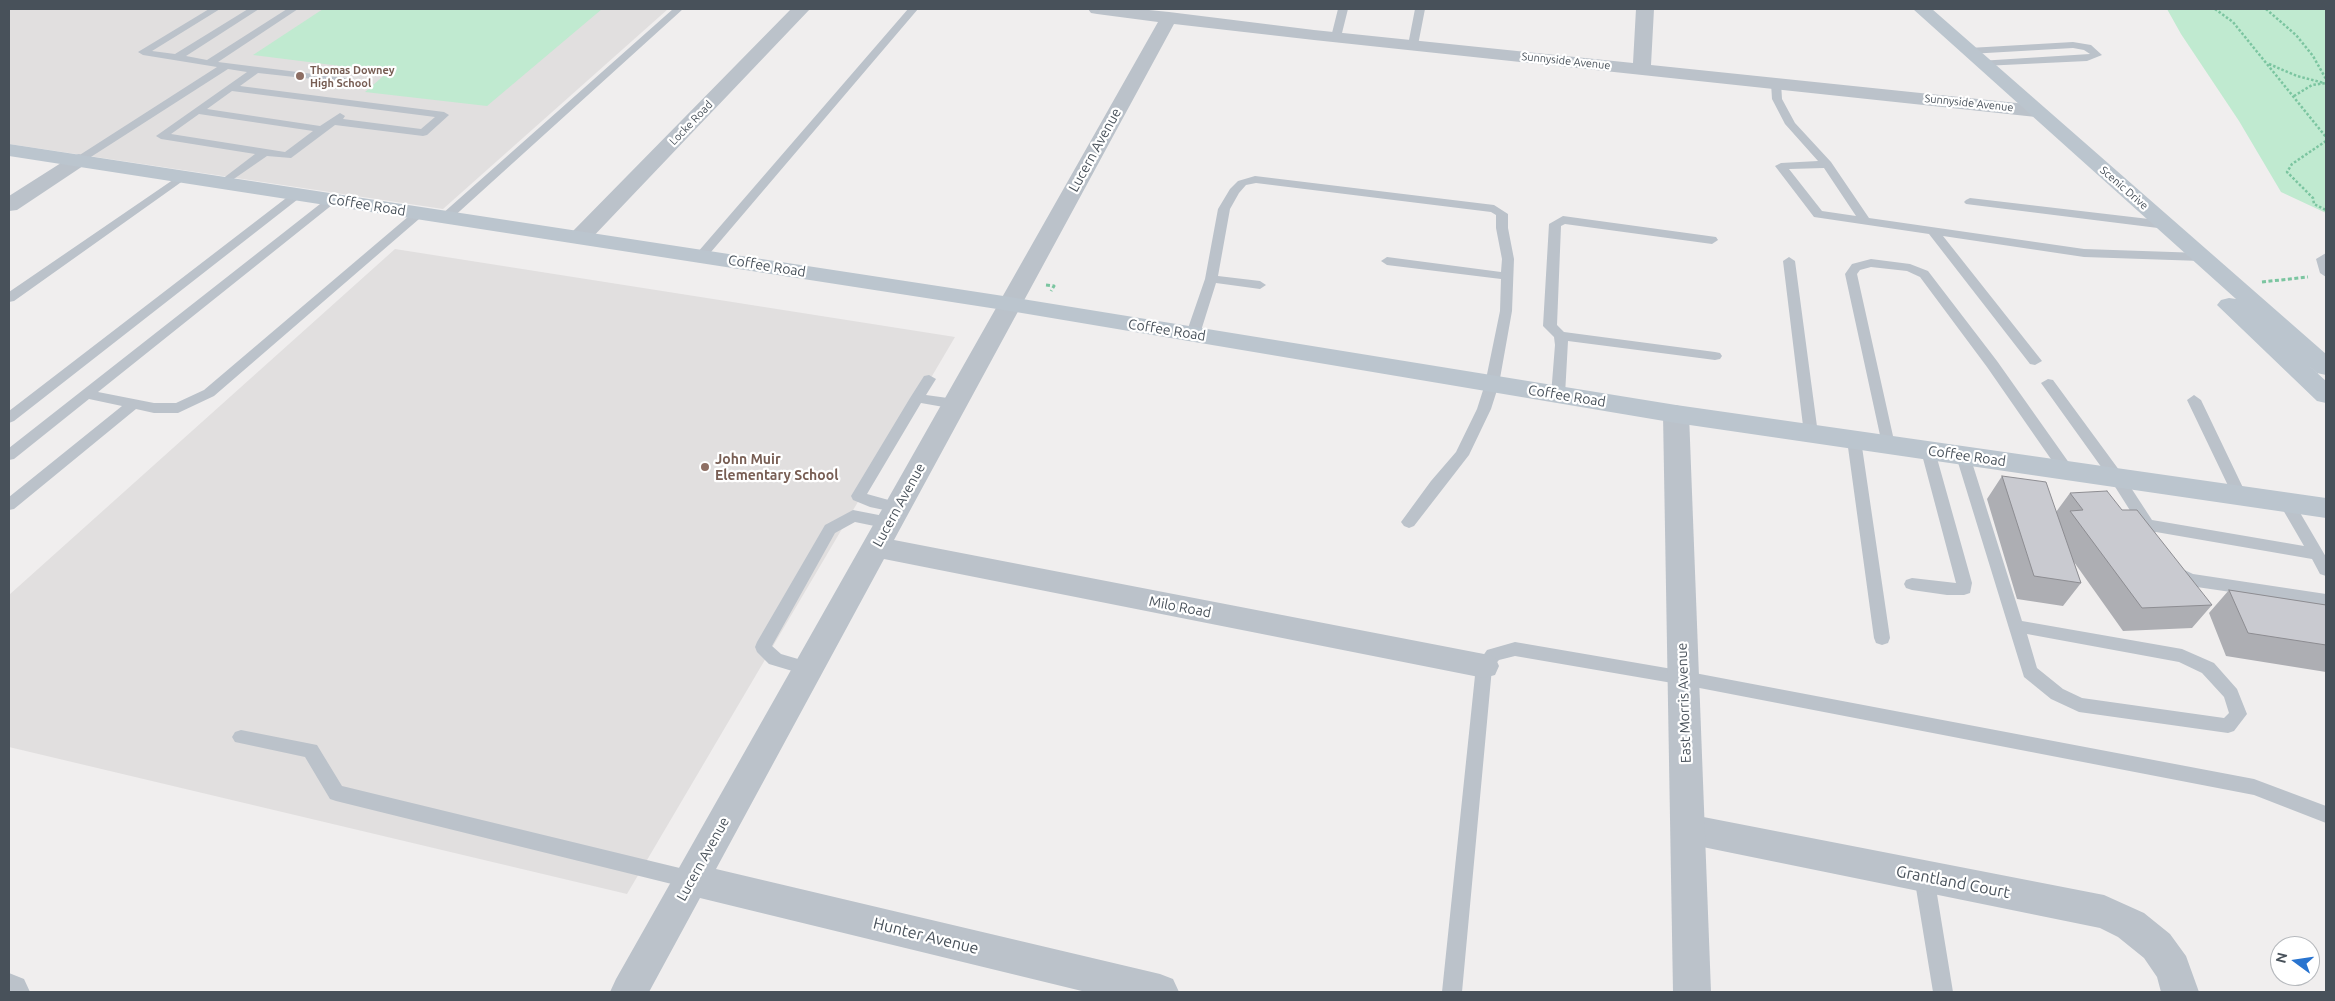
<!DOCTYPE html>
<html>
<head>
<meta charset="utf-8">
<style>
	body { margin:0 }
	#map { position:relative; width:2335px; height:1001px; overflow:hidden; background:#f0eeee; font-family:Ubuntu,sans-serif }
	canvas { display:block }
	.frame { position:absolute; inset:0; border:10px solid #48515a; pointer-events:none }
	.north { position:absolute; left:2270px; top:936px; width:50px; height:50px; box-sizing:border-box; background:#fff; border:1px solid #b6b9bd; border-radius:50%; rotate:284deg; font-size:14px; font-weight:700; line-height:20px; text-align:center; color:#48515a }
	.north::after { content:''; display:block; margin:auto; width:18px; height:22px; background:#2974cf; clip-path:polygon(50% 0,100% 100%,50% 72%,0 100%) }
</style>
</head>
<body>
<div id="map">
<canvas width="2335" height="1001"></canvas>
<div class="frame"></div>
<div class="north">N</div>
</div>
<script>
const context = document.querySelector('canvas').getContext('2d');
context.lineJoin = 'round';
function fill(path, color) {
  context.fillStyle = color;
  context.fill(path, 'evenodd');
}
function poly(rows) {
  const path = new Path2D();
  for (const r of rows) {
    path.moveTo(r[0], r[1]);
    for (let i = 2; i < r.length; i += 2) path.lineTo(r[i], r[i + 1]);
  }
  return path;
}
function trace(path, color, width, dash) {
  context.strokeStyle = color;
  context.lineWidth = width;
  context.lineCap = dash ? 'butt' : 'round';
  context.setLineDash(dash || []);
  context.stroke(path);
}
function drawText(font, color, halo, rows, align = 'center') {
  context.font = font + ' Ubuntu,sans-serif';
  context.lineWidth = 4.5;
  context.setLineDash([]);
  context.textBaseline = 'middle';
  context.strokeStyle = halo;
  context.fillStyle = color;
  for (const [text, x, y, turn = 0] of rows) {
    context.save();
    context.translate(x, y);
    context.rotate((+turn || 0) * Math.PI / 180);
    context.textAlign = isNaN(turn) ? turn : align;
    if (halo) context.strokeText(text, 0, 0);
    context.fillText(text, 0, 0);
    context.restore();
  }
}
fill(poly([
	[9,9,668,9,443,209,9,144],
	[395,249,955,337,627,894,9,747,9,595]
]), '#e1dfdf');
fill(poly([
	[323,9,602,9,487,106,365,92,388,72,253,55],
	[2167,9,2326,9,2326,213,2281,192,2239,121,2181,34]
]), '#c0ead0');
trace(poly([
	[2215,9,2233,22,2326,137],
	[2266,9,2296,35,2313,56,2326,79],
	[2269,64,2297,76,2324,83],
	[2294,96,2312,85,2326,83],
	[2326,141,2292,164,2287,172,2313,198,2314,204,2326,210]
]), '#7bc5a0', 2.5, [2.5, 2]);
trace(poly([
	[2262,282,2308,277],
	[1046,285,1054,286,1051,291]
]), '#7bc5a0', 3, [4, 2.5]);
fill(poly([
	[209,9,220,9,152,51,175,54,248,9,259,9,186,56,207,60,287,9,298,9,218,62,345,78,350,81,349,83,258,73,240,86,444,112,449,115,427,135,423,136,335,125,291,158,267,156,225,185,221,184,219,182,221,180,255,154,161,139,156,136,247,72,228,69,83,162,75,162,73,160,75,158,217,67,143,55,138,52,209,9],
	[232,91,435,117,421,129,343,119,345,116,340,113,320,126,207,109,232,91],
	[199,114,313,131,285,152,171,134,199,114],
	[673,9,683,9,450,220,442,220,440,217,442,214,673,9],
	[908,9,918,9,705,259,697,259,695,256,697,253,908,9],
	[1338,9,1348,9,1341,37,1336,40,1331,37,1338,9],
	[1415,9,1425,9,1418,45,1413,48,1408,45,1415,9],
	[2073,42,2091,45,2102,55,2087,61,1983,66,1979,65,1979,61,2090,54,2084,50,2073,48,1969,54,1964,51,1969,48,2073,42],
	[1776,80,1781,83,1782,99,1795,123,1831,162,1869,218,2084,249,2201,253,2207,257,2201,261,2084,257,1943,236,2042,361,2035,365,2030,364,1929,234,1814,217,1775,166,1781,163,1818,161,1785,124,1772,99,1771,83,1776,80],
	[1824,168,1856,216,1822,211,1789,169,1824,168],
	[183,173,189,176,187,178,14,301,9,302,9,292,183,173],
	[1255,176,1494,205,1508,214,1508,228,1514,259,1512,311,1499,384,1491,409,1469,455,1414,526,1409,528,1404,526,1401,522,1431,481,1456,452,1477,409,1485,384,1500,311,1501,279,1387,265,1381,261,1387,257,1501,272,1502,259,1496,228,1496,215,1491,212,1256,183,1246,185,1239,193,1230,209,1218,276,1260,281,1266,285,1260,289,1216,283,1200,334,1198,337,1188,337,1186,334,1205,279,1218,209,1230,189,1238,181,1255,176],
	[298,191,304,194,302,196,14,421,9,423,9,411,294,192,298,191],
	[333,196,339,199,337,201,98,392,154,403,176,403,204,390,416,210,424,210,426,213,214,396,178,413,154,413,136,409,14,509,9,510,9,497,122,406,89,399,14,459,9,460,9,448,329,197,333,196],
	[1970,198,2166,221,2172,225,2166,229,1966,204,1964,202,1966,200,1970,198],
	[1563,216,1716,237,1718,240,1712,244,1565,224,1561,226,1557,325,1564,332,1715,352,1720,353,1722,356,1720,359,1715,360,1568,341,1565,395,1558,400,1553,398,1551,395,1555,345,1554,337,1543,326,1549,224,1563,216],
	[2326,253,2326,277,2320,273,2316,259,2326,253],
	[1789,257,1795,261,1818,434,1816,437,1811,439,1806,437,1804,434,1783,261,1789,257],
	[1871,259,1910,264,1928,271,1997,361,2072,467,2074,471,2072,475,2062,475,1987,367,1920,277,1907,271,1871,267,1860,270,1857,274,1895,445,1893,449,1883,449,1845,274,1852,264,1871,259],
	[929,375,936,379,926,395,955,399,962,404,955,409,921,403,867,494,903,504,906,508,903,512,898,513,870,507,853,500,851,496,910,398,924,376,929,375],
	[2048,379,2053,380,2122,474,2152,520,2304,546,2279,503,2282,499,2287,498,2292,499,2326,557,2326,576,2320,574,2312,559,2156,532,2150,536,2145,534,2112,482,2041,383,2048,379],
	[2194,395,2201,400,2247,496,2245,500,2240,501,2235,500,2233,496,2187,400,2194,395],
	[1854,435,1859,437,1861,440,1890,638,1888,643,1882,645,1876,643,1874,638,1847,440,1849,437,1854,435],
	[1928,446,1933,447,1935,451,1972,583,1970,593,1964,595,1947,595,1912,590,1906,588,1904,584,1906,580,1912,578,1956,583,1921,451,1923,447,1928,446],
	[1963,451,1968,452,1970,456,2022,621,2182,649,2214,663,2237,689,2247,714,2234,731,2228,733,2079,712,2051,699,2024,677,1956,456,1958,452,1963,451],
	[2027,634,2179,662,2202,673,2224,697,2229,713,2224,718,2082,698,2063,689,2037,668,2027,634],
	[853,510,889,517,894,519,897,523,894,527,889,529,855,522,835,533,772,646,781,654,815,664,817,669,815,674,809,676,769,664,757,652,755,647,757,642,825,525,853,510],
	[2176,566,2193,574,2326,594,2326,606,2190,586,2170,576,2168,572,2170,568,2176,566],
	[1515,642,1684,671,2254,779,2326,806,2326,823,2254,795,1684,685,1515,656,1499,660,1492,668,1462,992,1442,992,1476,666,1487,650,1515,642],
	[241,730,317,745,342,786,692,871,699,874,702,880,699,886,692,889,336,801,330,799,305,757,235,742,232,737,235,732,241,730],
	[1924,867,1931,870,1934,876,1953,992,1933,992,1914,876,1917,870,1924,867]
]), '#bbc2ca');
fill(poly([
	[791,9,810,9,588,242,580,244,572,242,569,237,572,232,791,9],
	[1088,9,1139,9,1169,12,1314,30,1633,63,1636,9,1654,9,1651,65,2036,105,2043,107,2046,111,2043,115,2036,117,1314,40,1174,24,894,540,1484,654,1495,657,1499,666,1495,675,1484,678,884,559,716,869,1160,974,1173,979,1179,992,1086,992,700,898,649,992,610,992,616,979,1158,22,1097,14,1091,13,1088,9],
	[79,154,86,156,89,160,86,164,17,210,9,211,9,196,72,156,79,154],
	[1688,814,2104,895,2144,913,2170,934,2186,956,2199,992,2161,992,2157,977,2144,958,2118,937,2100,928,1688,844,1676,840,1671,829,1676,818,1688,814],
	[9,973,24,979,30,992,9,992,9,973]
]), '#bbc2ca');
fill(poly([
	[1676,405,1685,408,1689,414,1711,992,1673,992,1663,414,1667,408,1676,405]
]), '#bbc2ca');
fill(poly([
	[1913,9,1932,9,2326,354,2326,375,2317,373,2306,363,2326,381,2326,403,2317,401,2217,305,2221,300,2229,298,2236,299,1913,9],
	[9,144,1010,297,1676,405,2326,498,2326,518,1676,423,1010,311,9,156,9,144]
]), '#bbc5ce');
fill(poly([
	[2002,476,2056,512,2070,493,2122,510,2212,605,2192,628,2123,631,2074,562,2081,583,2063,606,2017,599,1987,499],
	[2229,590,2326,605,2326,672,2226,656,2209,613]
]), '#adaeb3');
const building = poly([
	[2002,476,2046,482,2081,583,2034,576,2002,476],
	[2107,491,2122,510,2137,510,2212,605,2142,608,2070,511,2083,510,2070,493,2107,491],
	[2229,590,2326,605,2326,645,2248,633,2229,590]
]);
fill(building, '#c9cad0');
trace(building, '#8d8d92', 1);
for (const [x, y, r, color] of [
	[300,76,5,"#8d6e63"],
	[705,467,5,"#8d6e63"]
]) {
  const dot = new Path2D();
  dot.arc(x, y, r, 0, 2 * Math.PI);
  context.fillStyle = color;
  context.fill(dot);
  trace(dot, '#fff', 2);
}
drawText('11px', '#48515a', '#fff', [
	["Sunnyside Avenue",1566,61,6],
	["Sunnyside Avenue",1969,103,6],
	["Locke Road",691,123,-46],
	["Scenic Drive",2124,188,41]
]);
drawText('bold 11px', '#785e54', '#fff', [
	["Thomas Downey",310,70],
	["High School",310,83]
], 'left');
drawText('14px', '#48515a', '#fff', [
	["Lucern Avenue",1095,150,-61],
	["Coffee Road",367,205,9],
	["Coffee Road",767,266,9],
	["Coffee Road",1167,330,9],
	["Coffee Road",1567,396,9],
	["Coffee Road",1967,456,8],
	["Lucern Avenue",899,505,-61],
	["Milo Road",1180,607,11],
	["East Morris Avenue",1684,703,-92],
	["Lucern Avenue",703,859,-61]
]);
drawText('bold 14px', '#785e54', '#fff', [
	["John Muir",715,459],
	["Elementary School",715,475]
], 'left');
drawText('16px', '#48515a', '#fff', [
	["Grantland Court",1953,882,11],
	["Hunter Avenue",926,936,14]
]);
</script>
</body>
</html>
